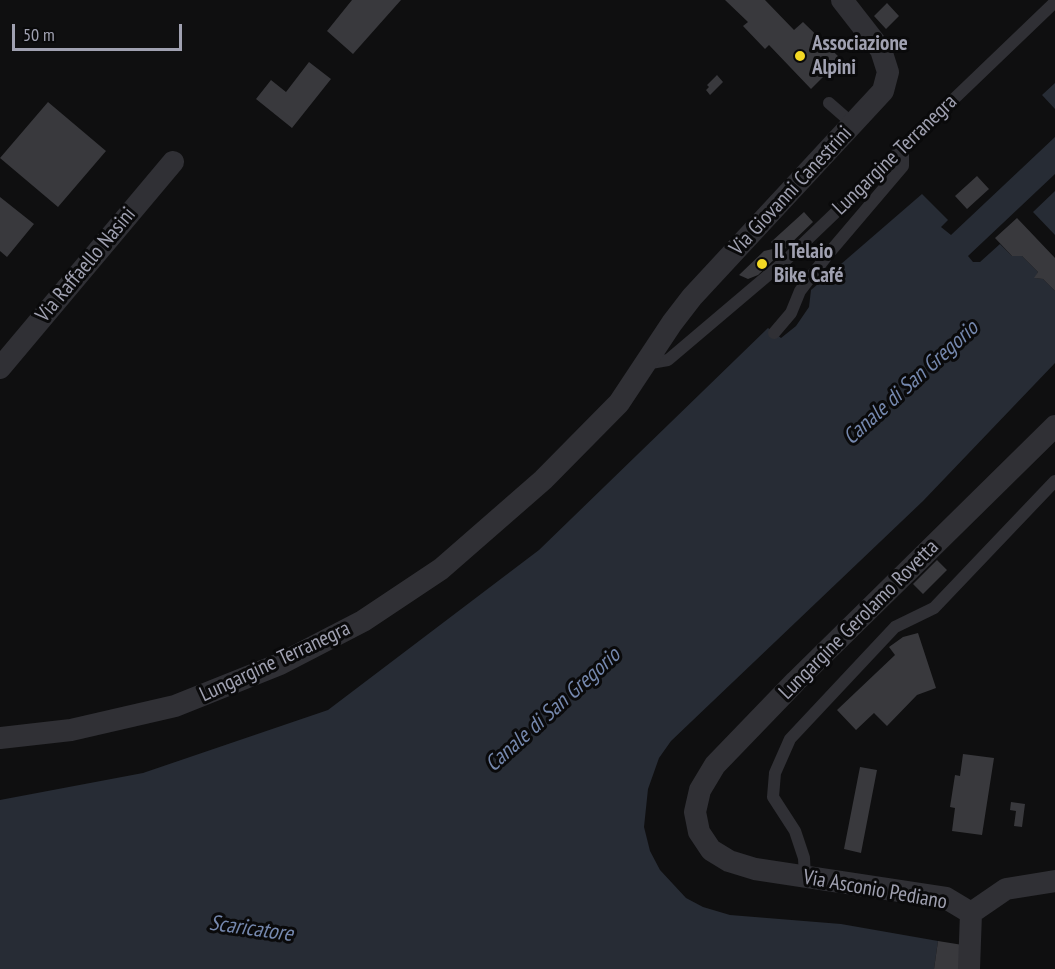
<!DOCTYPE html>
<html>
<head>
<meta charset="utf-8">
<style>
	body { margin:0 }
	#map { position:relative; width:1055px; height:969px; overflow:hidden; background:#0f0f10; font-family:"PT Sans Narrow",sans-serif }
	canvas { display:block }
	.scale { position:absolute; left:12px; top:24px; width:170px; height:27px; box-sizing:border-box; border:3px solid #a0a1b1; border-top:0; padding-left:8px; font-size:18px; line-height:21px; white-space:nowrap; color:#a0a1b1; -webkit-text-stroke:4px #0a0a0b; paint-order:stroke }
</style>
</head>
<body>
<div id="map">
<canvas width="1055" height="969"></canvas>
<div class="scale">50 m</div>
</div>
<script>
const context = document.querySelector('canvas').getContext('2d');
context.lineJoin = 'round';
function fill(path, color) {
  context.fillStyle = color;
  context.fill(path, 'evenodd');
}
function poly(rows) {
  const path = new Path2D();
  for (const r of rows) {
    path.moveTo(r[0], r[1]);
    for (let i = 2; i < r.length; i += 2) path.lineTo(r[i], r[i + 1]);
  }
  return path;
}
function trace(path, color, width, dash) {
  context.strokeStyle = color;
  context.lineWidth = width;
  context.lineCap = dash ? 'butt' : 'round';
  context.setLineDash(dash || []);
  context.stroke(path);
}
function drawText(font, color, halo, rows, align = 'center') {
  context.font = font + ' "PT Sans Narrow",sans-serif';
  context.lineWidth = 6;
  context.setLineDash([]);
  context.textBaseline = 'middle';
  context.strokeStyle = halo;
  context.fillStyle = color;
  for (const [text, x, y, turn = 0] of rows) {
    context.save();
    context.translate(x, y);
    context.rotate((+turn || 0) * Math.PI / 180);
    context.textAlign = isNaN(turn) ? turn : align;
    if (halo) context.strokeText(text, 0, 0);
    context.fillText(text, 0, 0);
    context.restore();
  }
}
fill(poly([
	[1055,83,1055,109,1042,95],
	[1055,137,1055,174,968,256,973,262,980,262,1000,244,1012,256,1022,256,1038,272,1035,278,1043,279,1055,291,1055,363,923,501,671,741,659,758,648,789,644,827,650,851,660,870,686,898,703,907,730,915,841,924,938,941,934,969,0,969,0,800,143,773,328,710,539,550,768,328,781,338,796,326,809,307,811,290,922,194,948,220,941,227,951,235],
	[1055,191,1055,235,1033,212]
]), '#272c35');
fill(poly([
	[352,0,401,0,353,54,327,31],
	[725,0,765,0,794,30,803,22,841,59,811,89,769,45,765,49,743,26,748,22],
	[887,3,899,16,886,29,874,16],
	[309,62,331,79,292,128,256,99,271,80,286,92],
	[717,75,723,82,710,95,706,90,709,87,707,85],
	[48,102,106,151,58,207,0,158],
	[977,176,989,189,967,209,955,196],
	[0,197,34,224,7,257,0,251],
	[804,212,813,222,758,275,748,279,739,275,764,251,777,248,771,242],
	[1017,218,1055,258,1055,291,1043,279,1034,278,1038,272,1022,256,1012,256,995,238],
	[937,560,947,570,923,594,913,584],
	[918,633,936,688,917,695,887,726,874,713,856,730,837,710,895,655,889,647,903,637],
	[963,754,994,758,982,835,952,831,955,808,950,807,955,775,960,776],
	[860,767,877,770,861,853,844,849],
	[1011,802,1025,804,1022,827,1014,826,1016,811,1010,810],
	[938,941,969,946,966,969,934,969]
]), '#39393d');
trace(poly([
	[829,103,853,124],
	[774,333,791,313,800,291,829,253,903,166,903,144],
	[645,364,668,360,786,260,1055,2],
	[805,877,804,858,795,831,773,797,775,773,790,739,895,627,934,608,1055,481]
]), '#303035', 12);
trace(poly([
	[0,368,173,162],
	[0,738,71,730,175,706,280,664,363,621,441,569,543,480,619,403,672,323,692,297,883,91,888,72,881,50,842,0],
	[971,913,946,898,755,869,729,861,711,850,699,832,695,812,700,790,715,765,796,681,1055,426],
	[971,913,1006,889,1055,881],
	[969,969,971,913]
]), '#303035', 22);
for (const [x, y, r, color] of [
	[800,56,6,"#f3d824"],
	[762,264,6,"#f3d824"]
]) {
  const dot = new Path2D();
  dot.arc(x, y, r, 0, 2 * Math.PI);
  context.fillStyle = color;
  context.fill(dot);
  trace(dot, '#0a0a0b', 2);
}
drawText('bold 21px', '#a0a1b1', '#0a0a0b', [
	["Associazione",812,44],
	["Alpini",812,68],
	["Il Telaio",774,252],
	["Bike Café",774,276]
], 'left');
drawText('21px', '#a0a1b1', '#0a0a0b', [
	["Lungargine Terranegra",895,155,-44],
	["Via Giovanni Canestrini",791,191,-47],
	["Via Raffaello Nasini",86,265,-50],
	["Lungargine Gerolamo Rovetta",859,620,-45],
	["Lungargine Terranegra",275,662,-25],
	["Via Asconio Pediano",875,890,10]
]);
drawText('italic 22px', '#7588ae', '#0a0a0b', [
	["Canale di San Gregorio",911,383,-42],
	["Canale di San Gregorio",553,710,-42],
	["Scaricatore",251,929,8]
]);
</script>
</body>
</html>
